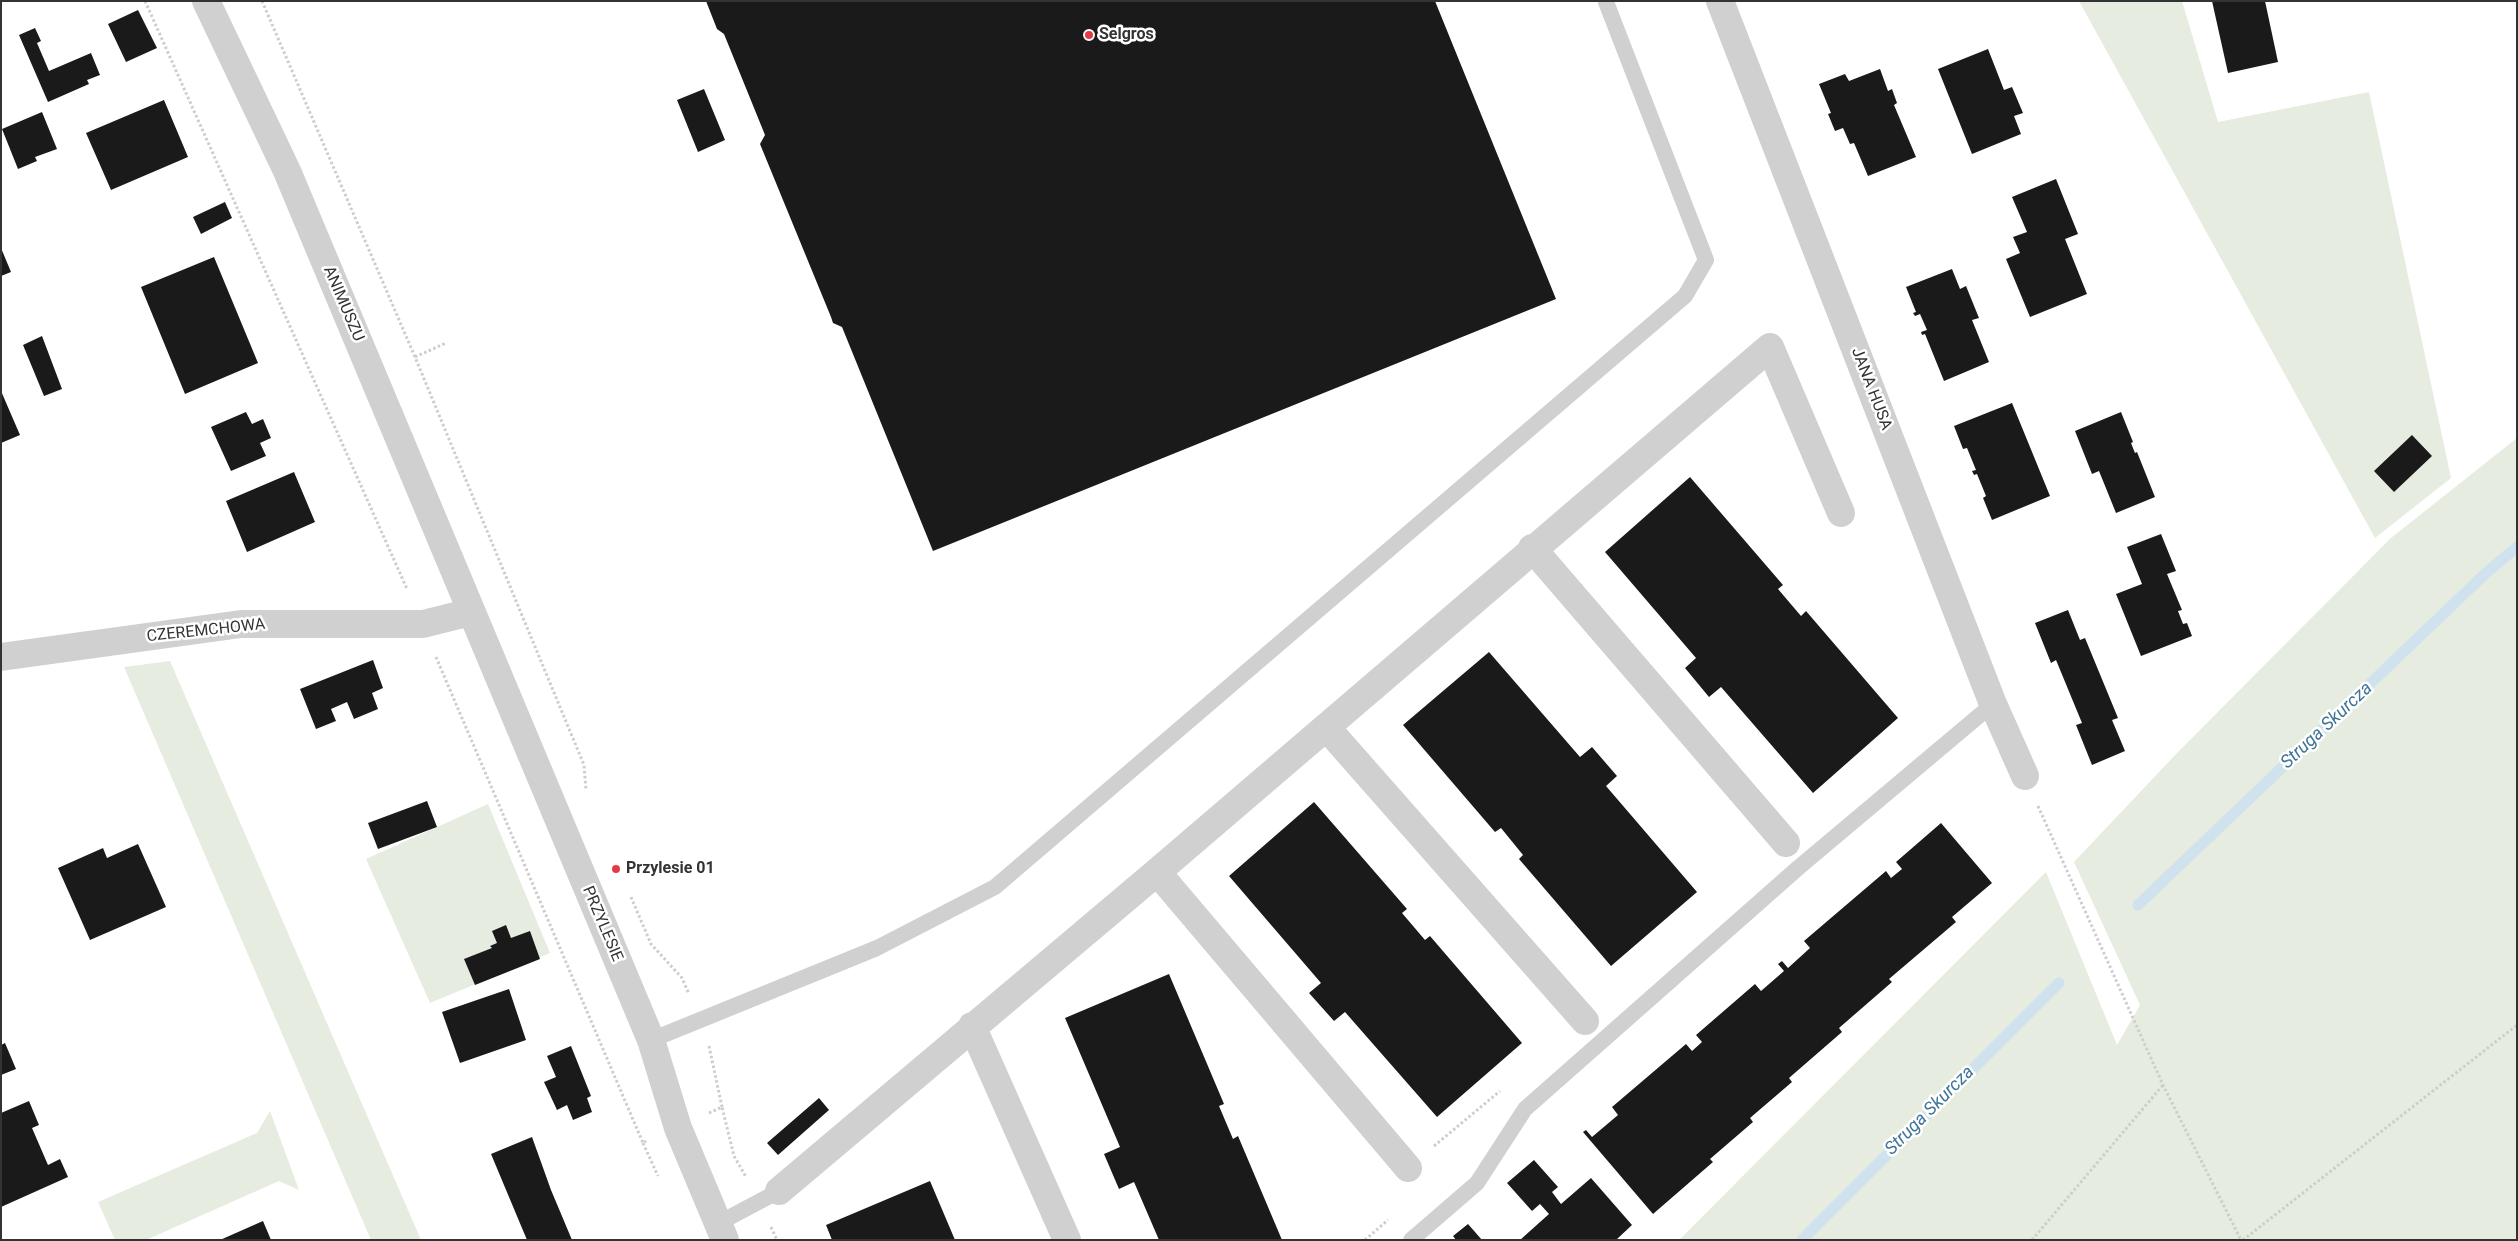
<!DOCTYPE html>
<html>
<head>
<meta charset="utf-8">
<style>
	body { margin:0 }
	#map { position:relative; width:2518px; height:1241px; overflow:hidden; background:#fff; font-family:Roboto,sans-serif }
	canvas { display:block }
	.frame { position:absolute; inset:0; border:2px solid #333; pointer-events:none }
</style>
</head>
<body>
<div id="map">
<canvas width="2518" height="1241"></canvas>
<div class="frame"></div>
</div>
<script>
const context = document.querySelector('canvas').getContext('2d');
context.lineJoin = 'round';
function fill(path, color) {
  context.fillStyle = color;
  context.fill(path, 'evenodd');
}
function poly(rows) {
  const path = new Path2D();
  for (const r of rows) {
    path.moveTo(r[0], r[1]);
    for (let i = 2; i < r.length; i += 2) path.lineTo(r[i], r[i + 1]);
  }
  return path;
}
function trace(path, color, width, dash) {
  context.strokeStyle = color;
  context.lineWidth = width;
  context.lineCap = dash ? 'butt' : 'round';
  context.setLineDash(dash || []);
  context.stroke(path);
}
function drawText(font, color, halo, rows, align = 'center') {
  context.font = font + ' Roboto,sans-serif';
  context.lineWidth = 5;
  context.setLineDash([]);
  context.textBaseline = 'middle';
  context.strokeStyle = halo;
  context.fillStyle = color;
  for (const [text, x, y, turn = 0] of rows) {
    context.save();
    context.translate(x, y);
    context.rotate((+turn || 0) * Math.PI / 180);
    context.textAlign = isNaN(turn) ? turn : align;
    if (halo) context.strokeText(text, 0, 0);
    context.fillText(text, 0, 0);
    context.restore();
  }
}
fill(poly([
	[2079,1,2182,1,2218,122,2369,92,2451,478,2375,538],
	[2517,438,2517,1240,1679,1240,2046,872,2117,1045,2140,1005,2074,862,2178,752,2391,538],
	[170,661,421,1240,371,1240,124,667],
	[488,804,550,953,430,1003,366,859],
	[270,1111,299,1190,279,1181,146,1240,115,1240,98,1202,257,1133]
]), '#e6ecdf');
trace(poly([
	[2138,905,2486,573,2517,547],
	[1802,1240,2059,983]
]), '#cfe2ee', 11);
fill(poly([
	[706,1,1435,1,1556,299,933,551,842,327,833,323,831,317,760,144,765,135,724,34,717,29],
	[2212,1,2265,1,2278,62,2228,73],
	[138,10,157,48,126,62,108,24],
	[35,28,41,41,37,43,49,71,91,53,100,75,87,80,89,84,48,102,19,35],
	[1988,49,2004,90,2012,87,2023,113,2014,116,2021,134,1972,154,1938,69],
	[1880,69,1888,91,1892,89,1897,103,1894,105,1916,157,1868,176,1854,143,1850,144,1843,128,1835,131,1828,114,1831,113,1819,84,1845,74,1849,81],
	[704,89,725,140,698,152,677,100],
	[164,100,188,157,111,190,86,133],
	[42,112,57,149,35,157,37,161,18,169,2,129],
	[2056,179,2078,234,2065,239,2087,294,2030,317,2006,259,2020,253,2013,237,2027,232,2012,197],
	[225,202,232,218,201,234,193,217],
	[1,248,11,272,1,276],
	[214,257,258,363,185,394,141,287],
	[1952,269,1960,289,1966,286,1979,318,1972,320,1989,362,1944,381,1925,334,1922,335,1921,332,1927,330,1920,314,1915,316,1913,313,1916,312,1906,287],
	[42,336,62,389,44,396,23,345],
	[1,391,20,435,1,443],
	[2012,403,2050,496,1992,520,1983,498,1986,496,1977,474,1974,475,1972,471,1976,470,1967,448,1963,449,1954,426],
	[246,412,252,424,263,419,271,438,260,443,266,456,231,471,211,427],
	[2121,412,2133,442,2131,443,2135,453,2137,452,2155,497,2116,513,2099,471,2092,474,2075,431],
	[2412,435,2432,456,2394,492,2374,471],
	[294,472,315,522,247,552,226,501],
	[1690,477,1783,585,1778,589,1801,616,1806,611,1898,718,1813,793,1721,687,1709,697,1685,668,1696,658,1605,552],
	[2161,534,2176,571,2167,574,2182,610,2178,611,2183,624,2187,623,2192,636,2141,656,2116,594,2142,584,2127,547],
	[2068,610,2080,640,2085,638,2118,718,2112,720,2125,751,2092,765,2076,725,2082,723,2056,660,2051,663,2035,623],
	[1489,652,1580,757,1592,747,1617,776,1606,786,1697,892,1611,966,1519,859,1523,855,1501,828,1495,832,1403,725],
	[373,660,383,688,372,693,378,709,354,719,347,702,331,709,336,721,316,729,300,689],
	[427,801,437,827,378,849,368,823],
	[1314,802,1407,909,1402,913,1425,940,1430,936,1522,1043,1437,1117,1345,1012,1334,1021,1309,993,1321,983,1229,876],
	[1941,823,1992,883,1952,917,1956,922,1889,979,1892,982,1839,1028,1842,1032,1789,1078,1792,1082,1750,1118,1753,1122,1710,1159,1713,1162,1653,1214,1583,1132,1586,1130,1592,1137,1618,1115,1612,1107,1686,1044,1692,1051,1702,1042,1696,1035,1755,984,1761,991,1784,971,1778,964,1782,961,1788,968,1810,948,1804,941,1886,871,1891,878,1902,869,1896,862],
	[138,844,166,907,90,940,58,868,103,848,107,858],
	[506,925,511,938,530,931,540,959,475,985,464,959,492,948,490,946,497,943,492,931],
	[1169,974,1224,1104,1219,1106,1233,1139,1238,1136,1282,1240,1159,1240,1134,1182,1119,1189,1104,1154,1120,1147,1065,1018],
	[509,989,526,1040,460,1063,442,1012],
	[5,1043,16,1069,1,1075,1,1045],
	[571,1046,591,1096,587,1098,592,1112,573,1120,567,1105,557,1110,544,1082,556,1077,547,1056],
	[819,1098,829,1110,778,1155,767,1143],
	[29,1101,39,1125,32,1128,48,1165,60,1159,68,1177,1,1207,1,1113],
	[532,1137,551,1190,572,1240,527,1240,491,1154],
	[1534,1160,1558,1187,1552,1192,1561,1204,1591,1178,1632,1225,1616,1240,1520,1240,1549,1214,1540,1204,1532,1211,1507,1183],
	[930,1181,955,1240,832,1240,826,1225],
	[263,1221,271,1240,220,1240],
	[1468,1224,1482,1240,1456,1240,1453,1236]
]), '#1a1a1a');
trace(poly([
	[145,1,407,589],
	[262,1,415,357,584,765,586,790],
	[415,357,446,343],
	[436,657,643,1143,646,1141],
	[2038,806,2163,1085,2241,1240],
	[631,897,651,944,682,978,689,994],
	[709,1046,722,1107],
	[709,1113,722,1107,734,1156,746,1177],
	[643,1143,658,1176],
	[1434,1146,1500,1091],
	[771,1227,777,1240],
	[1365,1240,1388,1220],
	[2032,1240,2163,1085],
	[2243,1240,2517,1025]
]), '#cdcdcd', 3, [2.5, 2.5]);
trace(poly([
	[651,1040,877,948,995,887,1685,296,1706,260,1606,2],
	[719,1223,779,1191],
	[1411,1240,1477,1183,1525,1109,1798,868,1993,704]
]), '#d0d0d0', 16);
trace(poly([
	[206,1,287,171,651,1040,678,1128,725,1240],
	[1720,1,1993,704,2025,776],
	[1532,548,1786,843],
	[1,657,241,624,423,624,471,612],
	[1326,727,1585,1021],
	[1157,872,1408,1168],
	[972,1026,1067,1240],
	[779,1191,1157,872,1770,347,1841,513]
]), '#d0d0d0', 28);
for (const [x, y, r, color] of [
	[1089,35,5,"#e63946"],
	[616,869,5,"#e63946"]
]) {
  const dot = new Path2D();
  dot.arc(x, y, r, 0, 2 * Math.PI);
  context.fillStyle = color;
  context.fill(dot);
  trace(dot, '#fff', 2);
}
drawText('bold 16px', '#333', '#fff', [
	["Selgros",1099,35],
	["Przylesie 01",626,869]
], 'left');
drawText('16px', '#333', '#fff', [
	["ANIMUSZU",343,304,67],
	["JANA HUSA",1871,389,69],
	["CZEREMCHOWA",206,631,-6],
	["PRZYLESIE",602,924,67]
]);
drawText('italic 18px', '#3f7597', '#fff', [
	["Struga Skurcza",2327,726,-43],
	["Struga Skurcza",1930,1111,-45]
]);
</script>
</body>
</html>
